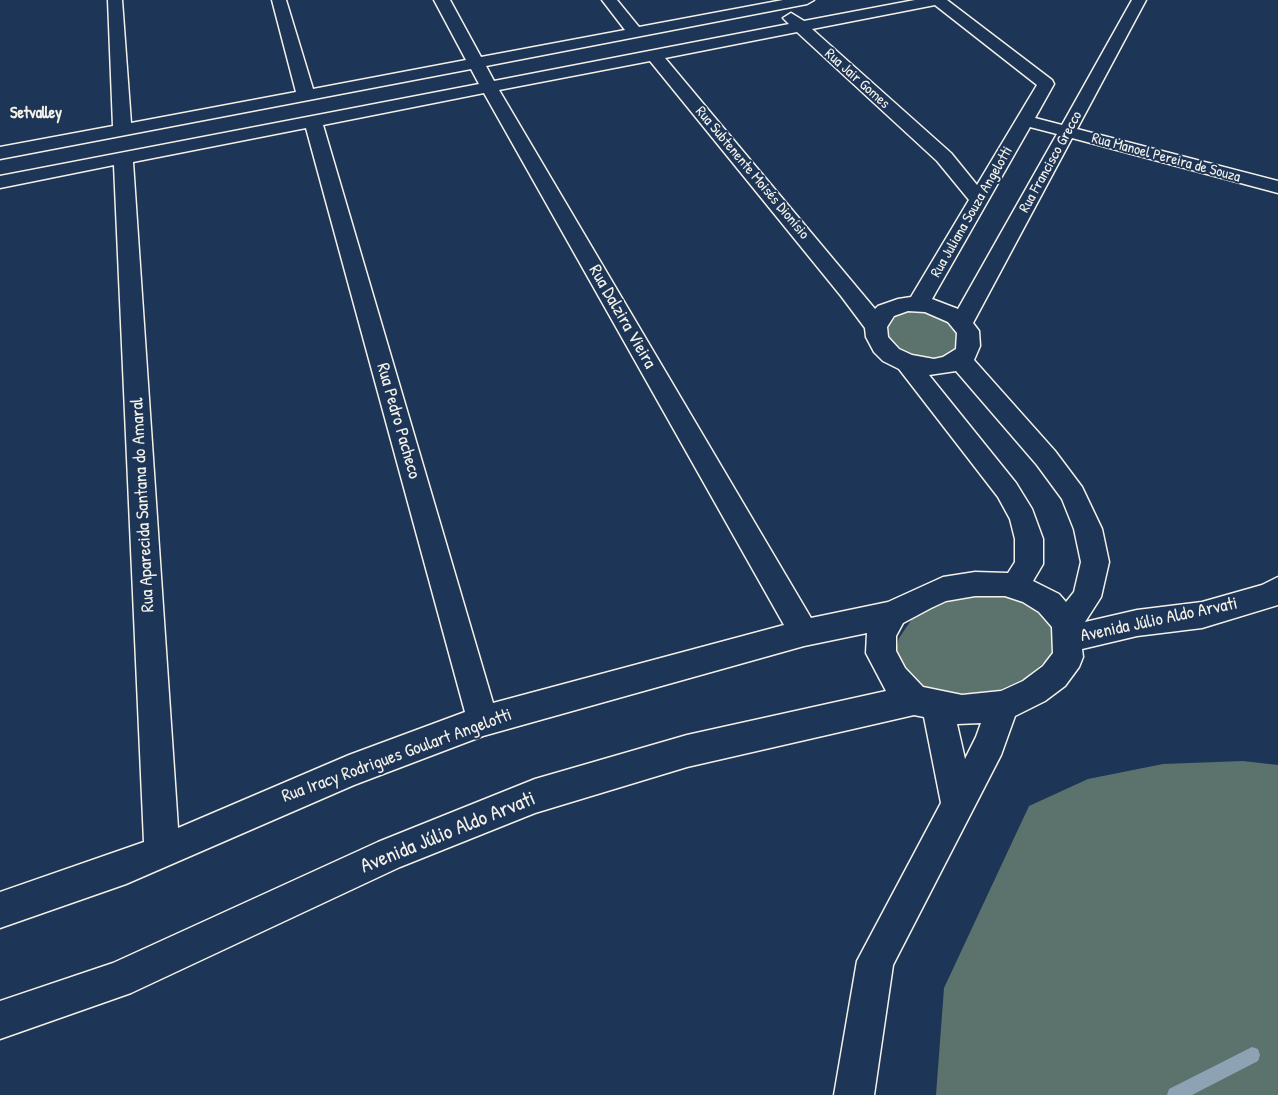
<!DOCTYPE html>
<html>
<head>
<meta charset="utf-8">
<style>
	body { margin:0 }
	canvas { display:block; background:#1d3557 }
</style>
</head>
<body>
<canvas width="1278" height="1095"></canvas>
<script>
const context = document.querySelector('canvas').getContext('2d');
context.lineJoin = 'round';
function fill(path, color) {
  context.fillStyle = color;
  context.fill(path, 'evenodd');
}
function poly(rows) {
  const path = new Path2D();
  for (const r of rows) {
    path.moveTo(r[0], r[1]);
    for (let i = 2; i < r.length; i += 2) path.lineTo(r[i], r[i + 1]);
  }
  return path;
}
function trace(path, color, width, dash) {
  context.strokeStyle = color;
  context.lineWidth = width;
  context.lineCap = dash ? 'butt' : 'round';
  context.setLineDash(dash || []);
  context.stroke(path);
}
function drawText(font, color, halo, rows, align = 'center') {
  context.font = font + ' "Patrick Hand",sans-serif';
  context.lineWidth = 4;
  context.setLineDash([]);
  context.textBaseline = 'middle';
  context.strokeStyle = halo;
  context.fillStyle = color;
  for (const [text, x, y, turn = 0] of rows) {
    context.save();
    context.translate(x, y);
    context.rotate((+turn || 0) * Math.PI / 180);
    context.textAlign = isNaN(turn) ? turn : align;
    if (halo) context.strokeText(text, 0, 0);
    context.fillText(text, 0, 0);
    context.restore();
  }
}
fill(poly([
	[918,310,931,312,953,325,958,334,959,342,956,350,948,356,937,359,924,359,900,351,887,336,886,328,889,321,895,315,905,311],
	[981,594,1004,595,1027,601,1040,611,1054,630,1053,655,1024,679,999,690,959,697,921,688,905,671,896,651,899,638,912,619,933,607,951,599],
	[1243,761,1278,765,1278,1095,936,1095,944,988,1029,806,1088,779,1163,764]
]), '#5b726d');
fill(poly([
	[1252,1047,1258,1049,1260,1055,1258,1061,1192,1095,1167,1095,1169,1089,1252,1047]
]), '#8da3b3');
const minor = poly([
	[108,0,122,0,131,123,296,92,272,0,286,0,313,89,466,60,434,0,450,0,481,57,625,30,602,0,617,0,639,27,783,0,814,0,807,4,486,66,494,81,789,24,783,18,791,13,804,21,915,0,947,0,1052,80,1054,84,1035,118,1062,125,1132,0,1146,0,1077,129,1278,181,1278,193,1072,138,973,323,979,331,980,346,974,360,1055,451,1082,487,1102,529,1109,562,1101,597,1085,622,1137,610,1202,602,1262,585,1278,577,1278,605,1202,628,1137,636,1082,649,1083,657,1079,667,1065,686,1045,701,1015,716,1001,755,893,965,874,1095,834,1095,857,961,941,803,924,717,914,715,687,767,535,813,400,867,131,993,0,1039,0,1001,113,963,378,842,535,779,687,735,886,691,866,653,867,633,804,646,483,736,354,785,126,884,0,928,0,892,144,842,114,165,0,188,0,176,479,84,471,69,0,159,0,147,113,126,108,0],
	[935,5,1037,85,977,185,951,153,812,29,935,5],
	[797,32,937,161,969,200,911,297,898,299,878,306,875,309,665,58,797,32],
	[650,61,841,296,865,328,866,337,874,352,883,361,899,369,998,497,1010,519,1015,539,1015,562,1008,573,975,572,943,577,888,602,811,618,499,90,650,61],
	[484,93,784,625,493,703,323,125,484,93],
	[1030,127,1057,134,958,309,932,299,1030,127],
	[306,128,465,712,349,755,178,828,133,162,306,128],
	[908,311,925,312,948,322,957,333,956,349,943,357,934,359,912,355,899,349,888,337,887,327,894,316,908,311],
	[956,371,1037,465,1062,499,1074,529,1081,562,1074,592,1066,602,1059,594,1033,581,1043,564,1043,539,1032,509,1016,483,929,375,956,371],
	[975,596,1005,596,1023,602,1039,612,1052,627,1053,653,1043,666,1023,681,1001,691,962,695,923,687,905,668,896,651,896,636,903,623,931,608,946,601,975,596],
	[981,723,976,737,965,759,957,724,981,723]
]);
trace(minor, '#f4f1e8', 3);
fill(minor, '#1d3557');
drawText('15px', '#f4f1e8', '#1d3557', [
	["Rua Jair Gomes",857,79,42],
	["Rua Manoel Pereira de Souza",1166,158,15],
	["Rua Francisco Grecco",1051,162,-61],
	["Rua Subtenente Moisés Dionísio",752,173,50],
	["Rua Juliana Souza Angelotti",972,212,-60]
]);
drawText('bold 16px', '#f4f1e8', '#1d3557', [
	["Setvalley",36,114]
]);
drawText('18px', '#f4f1e8', '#1d3557', [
	["Rua Dalzira Vieira",622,317,60],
	["Rua Pedro Pacheco",398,421,74],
	["Rua Aparecida Santana do Amaral",143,505,-93],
	["Avenida Júlio Aldo Arvati",1159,620,-12],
	["Rua Iracy Rodrigues Goulart Angelotti",397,756,-20]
]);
drawText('21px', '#f4f1e8', '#1d3557', [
	["Avenida Júlio Aldo Arvati",448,833,-22]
]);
</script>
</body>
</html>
